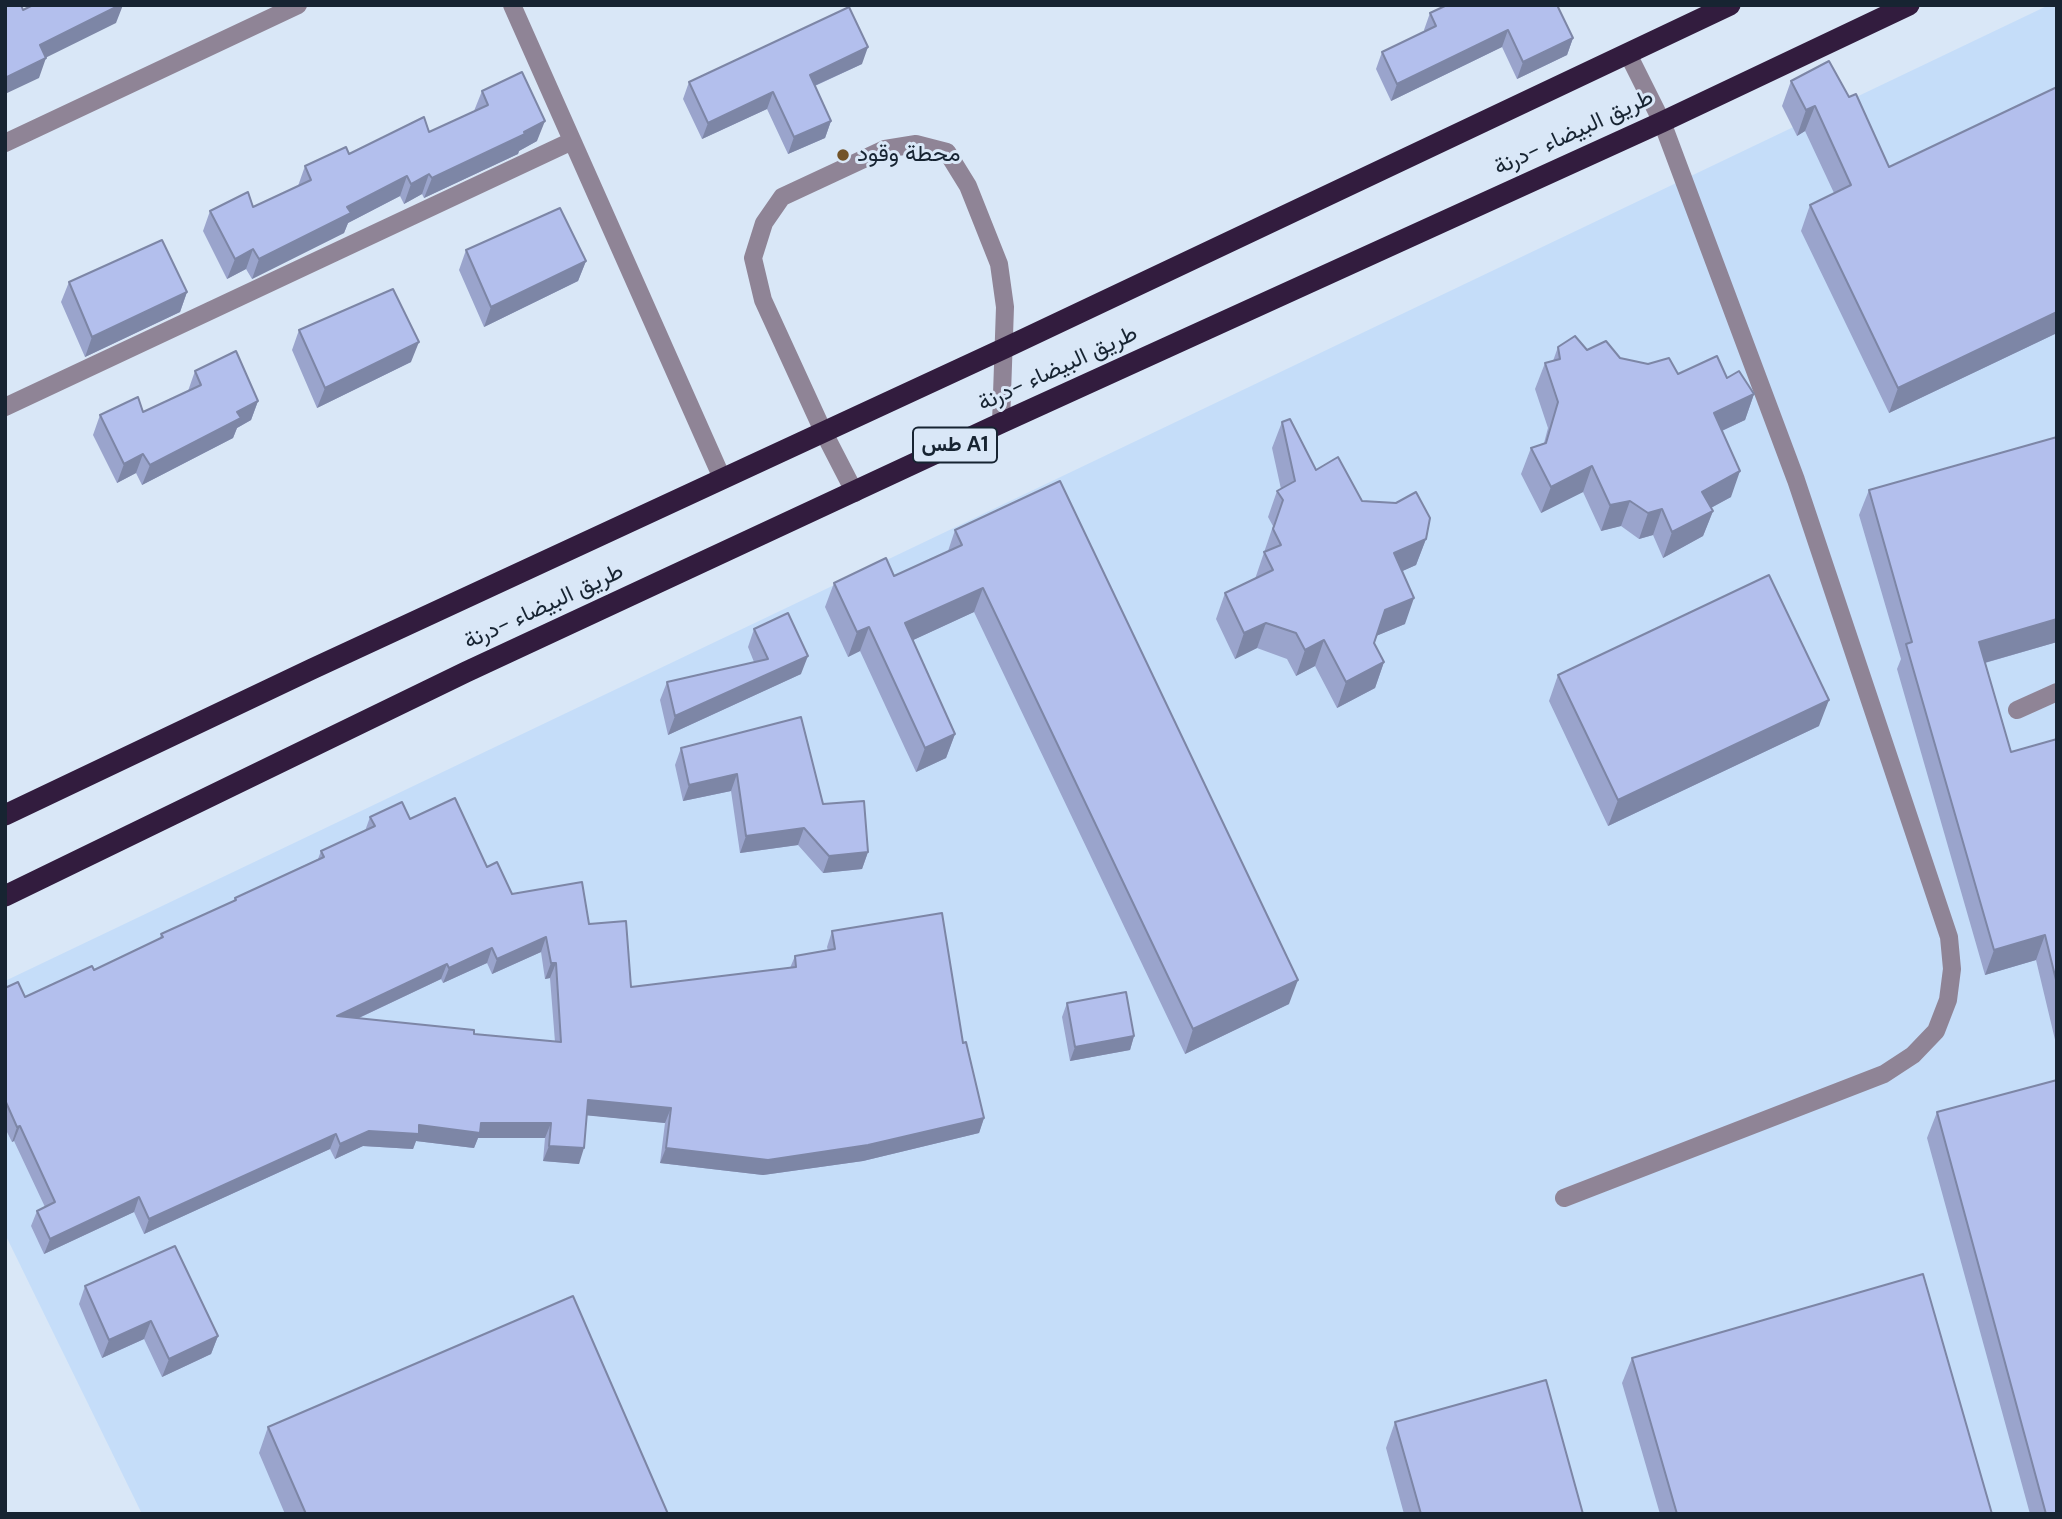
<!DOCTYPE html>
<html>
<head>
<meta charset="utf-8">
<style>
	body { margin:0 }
	#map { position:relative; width:2062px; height:1519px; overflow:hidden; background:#d9e7f7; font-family:"DM Sans",sans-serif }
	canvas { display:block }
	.frame { position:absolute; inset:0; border:7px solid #172432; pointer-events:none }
</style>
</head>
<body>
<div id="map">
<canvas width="2062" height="1519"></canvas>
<div class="frame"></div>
</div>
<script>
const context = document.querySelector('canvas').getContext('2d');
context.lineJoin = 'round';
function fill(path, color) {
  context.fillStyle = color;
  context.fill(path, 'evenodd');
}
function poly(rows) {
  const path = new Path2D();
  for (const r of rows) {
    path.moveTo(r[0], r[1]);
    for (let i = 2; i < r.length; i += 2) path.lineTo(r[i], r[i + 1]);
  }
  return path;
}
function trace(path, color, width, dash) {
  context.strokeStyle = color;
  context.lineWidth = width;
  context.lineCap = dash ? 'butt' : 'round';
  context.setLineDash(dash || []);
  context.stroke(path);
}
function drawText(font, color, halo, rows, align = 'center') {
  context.font = font + ' "DM Sans",Vazirmatn,sans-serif';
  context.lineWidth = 6;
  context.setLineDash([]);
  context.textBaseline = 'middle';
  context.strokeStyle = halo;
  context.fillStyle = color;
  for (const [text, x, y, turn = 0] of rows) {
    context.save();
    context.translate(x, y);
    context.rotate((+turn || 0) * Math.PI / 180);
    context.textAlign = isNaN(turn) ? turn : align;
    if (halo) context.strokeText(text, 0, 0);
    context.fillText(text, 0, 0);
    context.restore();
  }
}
fill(poly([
	[2049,5,2057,5,2057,1514,142,1514,5,1234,5,981]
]), '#c5ddf9');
trace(poly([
	[512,5,722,478],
	[5,143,298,5],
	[5,407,572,141],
	[855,493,823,431,763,300,753,258,764,223,782,197,885,149,916,144,947,152,968,186,999,264,1005,307,1001,423],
	[2017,710,2057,692],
	[1564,1198,1884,1074,1913,1055,1936,1031,1948,1000,1952,969,1949,937,1796,480,1662,122,1628,54]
]), '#8f8496', 18);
trace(poly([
	[5,815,312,669,1005,348,1730,5],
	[5,896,466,672,1001,423,1662,122,1909,5]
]), '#321c3e', 21);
fill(poly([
	[1430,13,1573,38,1567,55,1517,79,1502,47,1391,101,1376,69,1382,52,1425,32,1424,30],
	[862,64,815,86,831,121,825,138,788,154,767,109,702,139,683,99,689,82],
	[1791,81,1849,97,1889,167,2057,87,2057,333,1889,413,1801,231,1810,205,1834,193,1805,131,1797,136,1782,106],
	[482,91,537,141,519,151,518,154,424,198,422,194,404,204,400,196,348,223,344,233,252,279,246,269,227,279,203,231,210,211,253,207,298,186,305,166,429,132,474,111],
	[466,250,586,261,578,281,484,327,459,270],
	[69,282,187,292,180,312,85,357,61,302],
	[299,330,411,362,317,408,292,350],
	[1558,347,1587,350,1678,374,1727,378,1754,394,1745,420,1722,431,1731,497,1711,508,1713,511,1703,536,1663,558,1653,535,1639,539,1621,526,1601,531,1583,492,1541,513,1521,474,1531,448,1544,443,1548,428,1535,389,1545,363,1553,361],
	[195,371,258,401,251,420,237,428,233,438,142,485,136,473,117,483,93,435,100,415,143,412,188,391],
	[1282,422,1316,470,1362,501,1426,539,1416,565,1402,571,1405,624,1376,636,1374,643,1384,662,1375,688,1337,708,1315,666,1296,676,1287,659,1257,648,1235,659,1216,619,1225,593,1255,579,1273,526,1268,517,1277,491,1281,489,1272,448],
	[2057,437,2057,642,1985,663,2011,752,2057,739,2057,1048,2036,960,1985,975,1897,669,1901,659,1859,515,1869,490],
	[955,530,1289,1004,1185,1054,974,612,913,640,955,734,946,758,916,772,860,651,848,657,825,607,834,583,894,576,948,551],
	[754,629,801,674,668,735,660,700,667,682,754,662,748,647],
	[1558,675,1819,726,1608,826,1549,701],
	[681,748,823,804,868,852,862,869,823,873,798,845,740,853,731,791,683,801,675,765],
	[370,817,410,819,487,867,512,894,589,924,631,987,790,968,795,956,828,951,827,947,832,931,963,1043,984,1118,979,1133,863,1161,763,1175,660,1163,665,1123,587,1115,579,1164,543,1161,545,1138,478,1138,474,1148,416,1141,413,1149,363,1146,335,1159,330,1149,144,1234,134,1212,44,1254,31,1226,37,1211,45,1207,14,1141,12,1142,5,1128,5,988,25,997,94,970,160,938,161,934,234,901,235,898,318,859,321,851,365,831],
	[541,952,545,979,550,978,555,1042,474,1034,359,1018,441,979,443,983,487,963,492,974],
	[1067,1003,1134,1036,1130,1050,1070,1061,1062,1017],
	[1937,1112,2057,1514,2030,1514,1927,1138],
	[85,1286,218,1336,211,1354,162,1377,144,1339,102,1358,79,1304],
	[1632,1358,1992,1514,1660,1514,1622,1383],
	[1395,1422,1583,1514,1404,1514,1386,1448],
	[268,1427,668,1514,285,1514,259,1453]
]), '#9aa4cc');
fill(poly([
	[120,5,123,5,116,23,33,64,40,45],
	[1508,30,1502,47,1391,101,1397,84],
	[1573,38,1567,55,1517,79,1523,62],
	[868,47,862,64,803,91,810,75],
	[46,58,39,78,5,94,5,78],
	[773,92,767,109,702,139,708,123],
	[1815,106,1805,131,1797,136,1806,110],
	[545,121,537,141,519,151,518,154,424,198,432,178],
	[831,121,825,138,788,154,794,137],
	[429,174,422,194,404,204,411,184],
	[407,176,400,196,348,223,344,233,252,279,259,259,347,207],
	[253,249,246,269,227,279,235,259],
	[586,261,578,281,484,327,491,307],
	[187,292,180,312,85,357,92,337],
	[2057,312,2057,333,1889,413,1898,388],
	[419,342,411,362,317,408,325,388],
	[1754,394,1745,420,1704,439,1714,413],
	[258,401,251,420,237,428,233,438,142,485,150,465,237,412],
	[143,454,136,473,117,483,124,464],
	[1592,466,1583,492,1541,513,1551,487],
	[1740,471,1731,497,1692,518,1702,492],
	[1630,501,1621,526,1601,531,1610,505],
	[1662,509,1653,535,1639,539,1648,513],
	[1713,511,1703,536,1663,558,1672,532],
	[1426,539,1416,565,1385,579,1394,553],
	[983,588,974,612,896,648,905,623],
	[1414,598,1405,624,1376,636,1385,610],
	[2057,619,2057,642,1970,667,1979,642],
	[1266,623,1257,648,1235,659,1244,633],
	[869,627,860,651,848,657,857,632],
	[1324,640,1315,666,1296,676,1305,650],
	[808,656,801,674,668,735,675,716],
	[1384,662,1375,688,1337,708,1346,682],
	[1829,700,1819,726,1608,826,1618,800],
	[955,734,946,758,916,772,925,748],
	[737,774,731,791,683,801,689,785],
	[804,828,798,845,740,853,746,836],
	[868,852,862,869,823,873,829,856],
	[2045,935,2036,960,1985,975,1994,950],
	[546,937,541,952,492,974,497,959],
	[492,948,487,963,443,983,449,968],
	[551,963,556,963,550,978,545,979],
	[447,964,441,979,331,1031,337,1016],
	[1298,980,1289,1004,1185,1054,1193,1029],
	[1134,1036,1130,1050,1070,1061,1075,1047],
	[588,1100,671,1108,665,1123,583,1115],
	[984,1118,979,1133,863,1161,763,1175,660,1163,666,1148],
	[481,1123,551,1123,545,1138,478,1138,474,1148,416,1141,413,1149,363,1146,335,1159,340,1144,369,1131,419,1125],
	[20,1126,14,1141,12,1142,17,1127],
	[336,1134,330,1149,144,1234,149,1219],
	[549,1146,584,1148,579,1164,543,1161],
	[139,1197,134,1212,44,1254,50,1239],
	[151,1321,144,1339,102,1358,109,1340],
	[218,1336,211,1354,162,1377,169,1359]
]), '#7d86a6');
const building = poly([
	[5,5,21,5,23,10,33,5,120,5,40,45,46,58,5,78,5,5],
	[1447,5,1557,5,1573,38,1523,62,1508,30,1397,84,1382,52,1436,26,1430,13,1447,5],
	[849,7,868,47,810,75,831,121,794,137,773,92,708,123,689,82,849,7],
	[1829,61,1849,97,1856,94,1889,167,2057,87,2057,312,1898,388,1810,205,1851,185,1815,106,1806,110,1791,81,1829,61],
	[522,72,545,121,524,132,525,134,432,178,429,174,411,184,407,176,347,207,351,213,259,259,253,249,235,259,210,211,248,192,253,207,311,180,305,166,346,147,349,154,424,117,429,132,488,105,482,91,522,72],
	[560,208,586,261,491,307,466,250,560,208],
	[162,240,187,292,92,337,69,282,162,240],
	[393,289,419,342,325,388,299,330,393,289],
	[1575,336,1587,350,1606,341,1620,358,1648,364,1669,358,1678,374,1717,356,1727,378,1739,371,1754,394,1714,413,1740,471,1702,492,1713,511,1672,532,1662,509,1648,513,1630,501,1610,505,1592,466,1551,487,1531,448,1546,443,1558,402,1545,363,1560,359,1558,347,1575,336],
	[236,351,258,401,237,412,241,418,150,465,143,454,124,464,100,415,138,397,143,412,201,385,195,371,236,351],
	[1290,419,1316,470,1338,457,1362,501,1396,503,1416,492,1430,518,1426,539,1394,553,1414,598,1385,610,1374,643,1384,662,1346,682,1324,640,1305,650,1296,633,1266,623,1244,633,1225,593,1273,570,1264,552,1281,545,1273,529,1283,500,1277,491,1295,481,1282,422,1290,419],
	[2057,437,2057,619,1979,642,2011,752,2057,739,2057,984,2045,935,1994,950,1906,644,1912,642,1869,490,2057,437],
	[1060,481,1298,980,1193,1029,983,588,905,623,955,734,925,748,869,627,857,632,834,583,886,558,894,576,962,545,955,530,1060,481],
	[1769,575,1829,700,1618,800,1558,675,1769,575],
	[788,613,808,656,675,716,667,682,768,659,754,629,788,613],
	[801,717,823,804,864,801,868,852,829,856,804,828,746,836,737,774,689,785,681,748,801,717],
	[455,798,487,867,497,862,512,894,582,882,589,924,626,921,631,987,796,967,795,956,835,949,832,931,942,913,963,1043,966,1042,984,1118,868,1145,768,1160,666,1148,671,1108,588,1100,584,1148,549,1146,551,1123,481,1123,480,1133,419,1125,419,1134,369,1131,340,1144,336,1134,149,1219,139,1197,50,1239,37,1211,55,1202,20,1126,17,1127,5,1100,5,988,18,982,25,997,92,966,94,970,163,937,161,934,236,900,235,898,324,857,321,851,375,826,370,817,402,802,410,819,455,798],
	[546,937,551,963,556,963,561,1042,474,1034,474,1030,337,1016,447,964,449,968,492,948,497,959,546,937],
	[1126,992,1134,1036,1075,1047,1067,1003,1126,992],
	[2057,1080,2057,1514,2046,1514,1937,1112,2057,1080],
	[175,1246,218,1336,169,1359,151,1321,109,1340,85,1286,175,1246],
	[1923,1274,1992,1514,1677,1514,1632,1358,1923,1274],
	[573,1296,668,1514,306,1514,268,1427,573,1296],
	[1546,1380,1583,1514,1421,1514,1395,1422,1546,1380]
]);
fill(building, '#b3bfed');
trace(building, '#7d86a6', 2);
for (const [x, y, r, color] of [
	[843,155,7,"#725328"]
]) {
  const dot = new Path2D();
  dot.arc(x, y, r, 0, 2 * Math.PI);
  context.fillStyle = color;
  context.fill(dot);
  trace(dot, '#d9e7f7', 2.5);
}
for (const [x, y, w] of [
	[955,445,84]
]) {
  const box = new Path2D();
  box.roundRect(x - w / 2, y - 17.5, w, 35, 5);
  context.fillStyle = '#d9e7f7';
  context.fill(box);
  trace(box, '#172432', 2);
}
drawText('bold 21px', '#172432', null, [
	["طس A1",955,445]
]);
drawText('23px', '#172432', '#d9e7f7', [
	["طريق البيضاء -درنة",1574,133,-25],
	["طريق البيضاء -درنة",1058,369,-25],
	["طريق البيضاء -درنة",544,607,-25]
]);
drawText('23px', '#172432', '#d9e7f7', [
	["محطة وقود",857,155]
], 'left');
</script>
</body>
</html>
